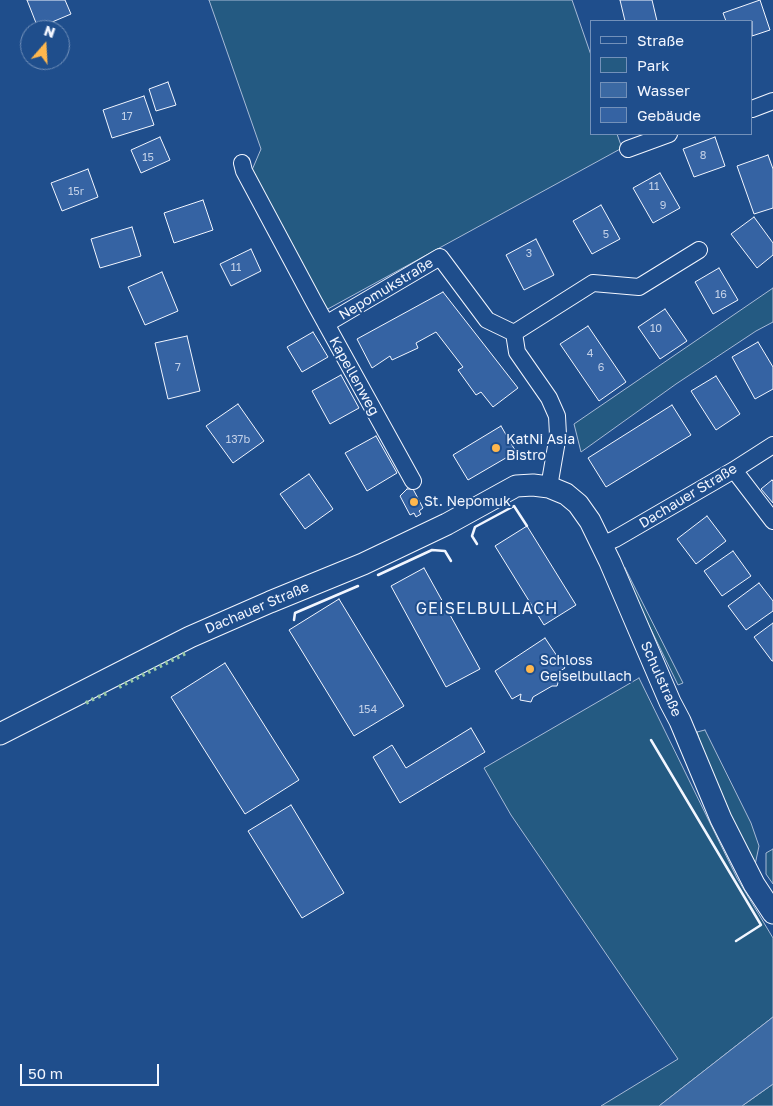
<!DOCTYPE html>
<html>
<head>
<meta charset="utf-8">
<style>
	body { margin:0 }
	#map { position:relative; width:773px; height:1106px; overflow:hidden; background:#1f4e8c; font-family:"Golos Text",sans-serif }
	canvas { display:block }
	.legend { position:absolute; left:590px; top:20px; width:162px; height:115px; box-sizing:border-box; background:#1f4e8c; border:1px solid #7391ba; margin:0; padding:6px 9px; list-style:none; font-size:15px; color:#f2f6ff }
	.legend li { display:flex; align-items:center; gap:10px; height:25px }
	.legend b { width:25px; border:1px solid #7391ba }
	.north { position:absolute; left:20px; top:20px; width:50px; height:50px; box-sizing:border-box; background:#1f4e8c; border:1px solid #7391ba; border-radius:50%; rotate:19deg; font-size:14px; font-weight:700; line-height:20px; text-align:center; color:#f2f6ff }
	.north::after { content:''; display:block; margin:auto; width:18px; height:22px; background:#ffb74d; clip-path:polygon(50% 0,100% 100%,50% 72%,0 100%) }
	.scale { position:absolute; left:20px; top:1064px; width:139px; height:22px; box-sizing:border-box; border:2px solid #f2f6ff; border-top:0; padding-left:6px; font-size:15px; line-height:18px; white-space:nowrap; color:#f2f6ff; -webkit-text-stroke:4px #1f4e8c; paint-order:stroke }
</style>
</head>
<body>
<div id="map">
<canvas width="773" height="1106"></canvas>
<ul class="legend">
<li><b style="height:6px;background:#1f4e8c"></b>Straße</li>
<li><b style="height:14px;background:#245a82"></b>Park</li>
<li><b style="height:14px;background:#3b69a3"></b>Wasser</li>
<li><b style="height:14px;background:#3563a3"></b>Gebäude</li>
</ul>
<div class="north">N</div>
<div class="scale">50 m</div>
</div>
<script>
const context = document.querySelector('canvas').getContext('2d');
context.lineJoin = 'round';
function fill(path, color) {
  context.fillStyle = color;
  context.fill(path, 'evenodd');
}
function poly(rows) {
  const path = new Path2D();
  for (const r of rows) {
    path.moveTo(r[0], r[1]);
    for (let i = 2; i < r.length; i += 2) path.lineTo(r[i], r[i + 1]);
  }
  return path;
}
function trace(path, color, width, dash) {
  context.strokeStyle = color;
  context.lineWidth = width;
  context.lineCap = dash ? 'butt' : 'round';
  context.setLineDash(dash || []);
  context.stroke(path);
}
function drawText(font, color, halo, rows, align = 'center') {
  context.font = font + ' "Golos Text",sans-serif';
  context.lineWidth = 4;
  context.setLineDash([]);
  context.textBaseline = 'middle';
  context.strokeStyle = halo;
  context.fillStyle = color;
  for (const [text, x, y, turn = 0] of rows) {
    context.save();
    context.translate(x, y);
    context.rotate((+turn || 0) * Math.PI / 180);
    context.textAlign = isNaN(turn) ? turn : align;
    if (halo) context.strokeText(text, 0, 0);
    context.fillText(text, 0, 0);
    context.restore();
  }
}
const green = poly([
	[209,0,572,0,592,58,592,134,617,134,622,148,326,310,252,170,261,149,209,0],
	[773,288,773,322,756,331,676,384,581,452,574,424,773,288],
	[625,568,683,683,678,685,622,570,625,568],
	[639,678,737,878,773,938,773,1017,659,1106,601,1106,678,1059,511,815,484,768,639,678],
	[705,730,751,823,759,846,755,865,734,826,708,767,697,732,705,730],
	[773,849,773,884,766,874,766,853,773,849],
	[773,1084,773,1106,742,1106,773,1084]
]);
fill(green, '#245a82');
trace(green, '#a8bbd7', 1);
const water = poly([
	[773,1017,773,1084,742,1106,659,1106,773,1017]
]);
fill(water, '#3b69a3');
trace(water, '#a8bbd7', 1);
const building = poly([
	[27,0,65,0,71,14,38,28,27,0],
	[620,0,652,0,657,21,625,21,620,0],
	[760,0,770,30,752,36,752,21,726,21,723,13,760,0],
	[168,82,176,105,156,111,149,89,168,82],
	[144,96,154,125,112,138,103,110,144,96],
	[160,137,170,160,141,173,131,150,160,137],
	[715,137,725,166,694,177,683,149,715,137],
	[768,155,773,169,773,208,754,214,737,166,768,155],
	[88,169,98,197,62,211,51,183,88,169],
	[660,173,680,208,653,223,633,188,660,173],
	[203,200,213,230,174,243,164,213,203,200],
	[601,205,620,239,592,254,573,221,601,205],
	[754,217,773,243,773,255,757,268,731,234,754,217],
	[132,227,141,256,100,268,91,239,132,227],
	[536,239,554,275,524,290,506,255,536,239],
	[251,249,261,271,231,286,220,264,251,249],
	[719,268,738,300,713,314,695,282,719,268],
	[162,272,178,311,145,325,128,287,162,272],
	[443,292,518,388,493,407,481,392,476,395,458,370,463,367,436,332,416,343,418,348,392,360,390,356,372,368,357,339,443,292],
	[665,309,687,341,660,359,638,327,665,309],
	[588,326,626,382,599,401,560,344,588,326],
	[313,332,328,357,302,372,287,347,313,332],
	[187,336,200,391,168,399,155,343,187,336],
	[758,342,773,367,773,389,755,399,732,357,758,342],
	[341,375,359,408,330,424,312,391,341,375],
	[716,376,740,414,716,430,691,391,716,376],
	[238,404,264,441,233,463,206,426,238,404],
	[672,405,691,435,606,487,588,458,672,405],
	[501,426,516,452,468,480,453,455,501,426],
	[376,436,397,473,367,491,345,453,376,436],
	[309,474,333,509,305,529,280,494,309,474],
	[772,480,773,481,773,503,761,489,772,480],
	[407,489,413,489,423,508,419,511,421,514,416,517,414,513,410,515,400,496,407,489],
	[707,516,726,541,696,564,677,539,707,516],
	[527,526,576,605,544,625,495,546,527,526],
	[733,551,751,576,722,596,704,571,733,551],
	[424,568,480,669,446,687,391,586,424,568],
	[759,583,773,601,773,611,746,630,728,606,759,583],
	[339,599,404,706,354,736,289,630,339,599],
	[773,623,773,661,772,661,754,637,773,623],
	[545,638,565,668,555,674,560,676,557,686,552,686,533,697,531,702,520,700,521,694,512,699,495,671,545,638],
	[225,663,299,780,245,814,171,697,225,663],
	[471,728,485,752,400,803,373,757,392,745,406,768,471,728],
	[291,805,344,893,302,918,248,831,291,805]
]);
fill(building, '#3563a3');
trace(building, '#f2f6ff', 1);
const minor = poly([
	[752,109,773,101],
	[628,149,669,134],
	[242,163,244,171,314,302,413,481],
	[326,324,440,257,487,320,514,333,517,352,549,398,557,416,558,435,549,487],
	[514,333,593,283,639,287,699,250],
	[734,470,773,521],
	[601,545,615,539,734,470,773,445]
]);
const tertiary = poly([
	[0,734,190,637,270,602,363,564,447,524,516,486,533,485,549,487,566,494,578,504,590,521,610,562,670,702,680,721,721,819,754,884,773,913]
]);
trace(minor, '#f2f6ff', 18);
trace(tertiary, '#f2f6ff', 23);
trace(minor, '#1f4e8c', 16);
trace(tertiary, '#1f4e8c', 21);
trace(poly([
	[119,687,188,652],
	[98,697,107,693],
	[86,703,95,698]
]), '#97c8a6', 4, [2.5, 4]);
trace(poly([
	[477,544,472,536,475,527,514,506,527,526],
	[378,575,432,550,445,551,451,561],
	[294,620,295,613,358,586],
	[651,740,761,925,736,941]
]), '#f2f6ff', 2.5);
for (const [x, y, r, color] of [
	[496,448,5,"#ffb74d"],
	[414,502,5,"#ffb74d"],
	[530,669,5,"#ffb74d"]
]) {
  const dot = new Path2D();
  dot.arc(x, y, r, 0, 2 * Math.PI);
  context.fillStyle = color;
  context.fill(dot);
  trace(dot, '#1f4e8c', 2);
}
drawText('11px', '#c3d1e8', null, [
	["17",127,117],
	["8",703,156],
	["15",148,158],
	["11",654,187],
	["15r",76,192],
	["9",663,206],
	["5",606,235],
	["3",529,254],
	["11",236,268],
	["16",721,295],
	["10",656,329],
	["4",590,354],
	["7",178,368],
	["6",601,368],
	["137b",238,440],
	["154",368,710]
]);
drawText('14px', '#f2f6ff', '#1f4e8c', [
	["Nepomukstraße",386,289,-31],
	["Kapellenweg",354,376,61],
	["Dachauer Straße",688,496,-31],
	["Dachauer Straße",257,608,-23],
	["Schulstraße",661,679,66]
]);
drawText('14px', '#f2f6ff', '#1f4e8c', [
	["KatNi Asia",506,440],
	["Bistro",506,456],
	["St. Nepomuk",424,502],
	["Schloss",540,661],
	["Geiselbullach",540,677]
], 'left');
context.letterSpacing = '1px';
drawText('16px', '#f2f6ff', '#1f4e8c', [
	["GEISELBULLACH",487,609]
]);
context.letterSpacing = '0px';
</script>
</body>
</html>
